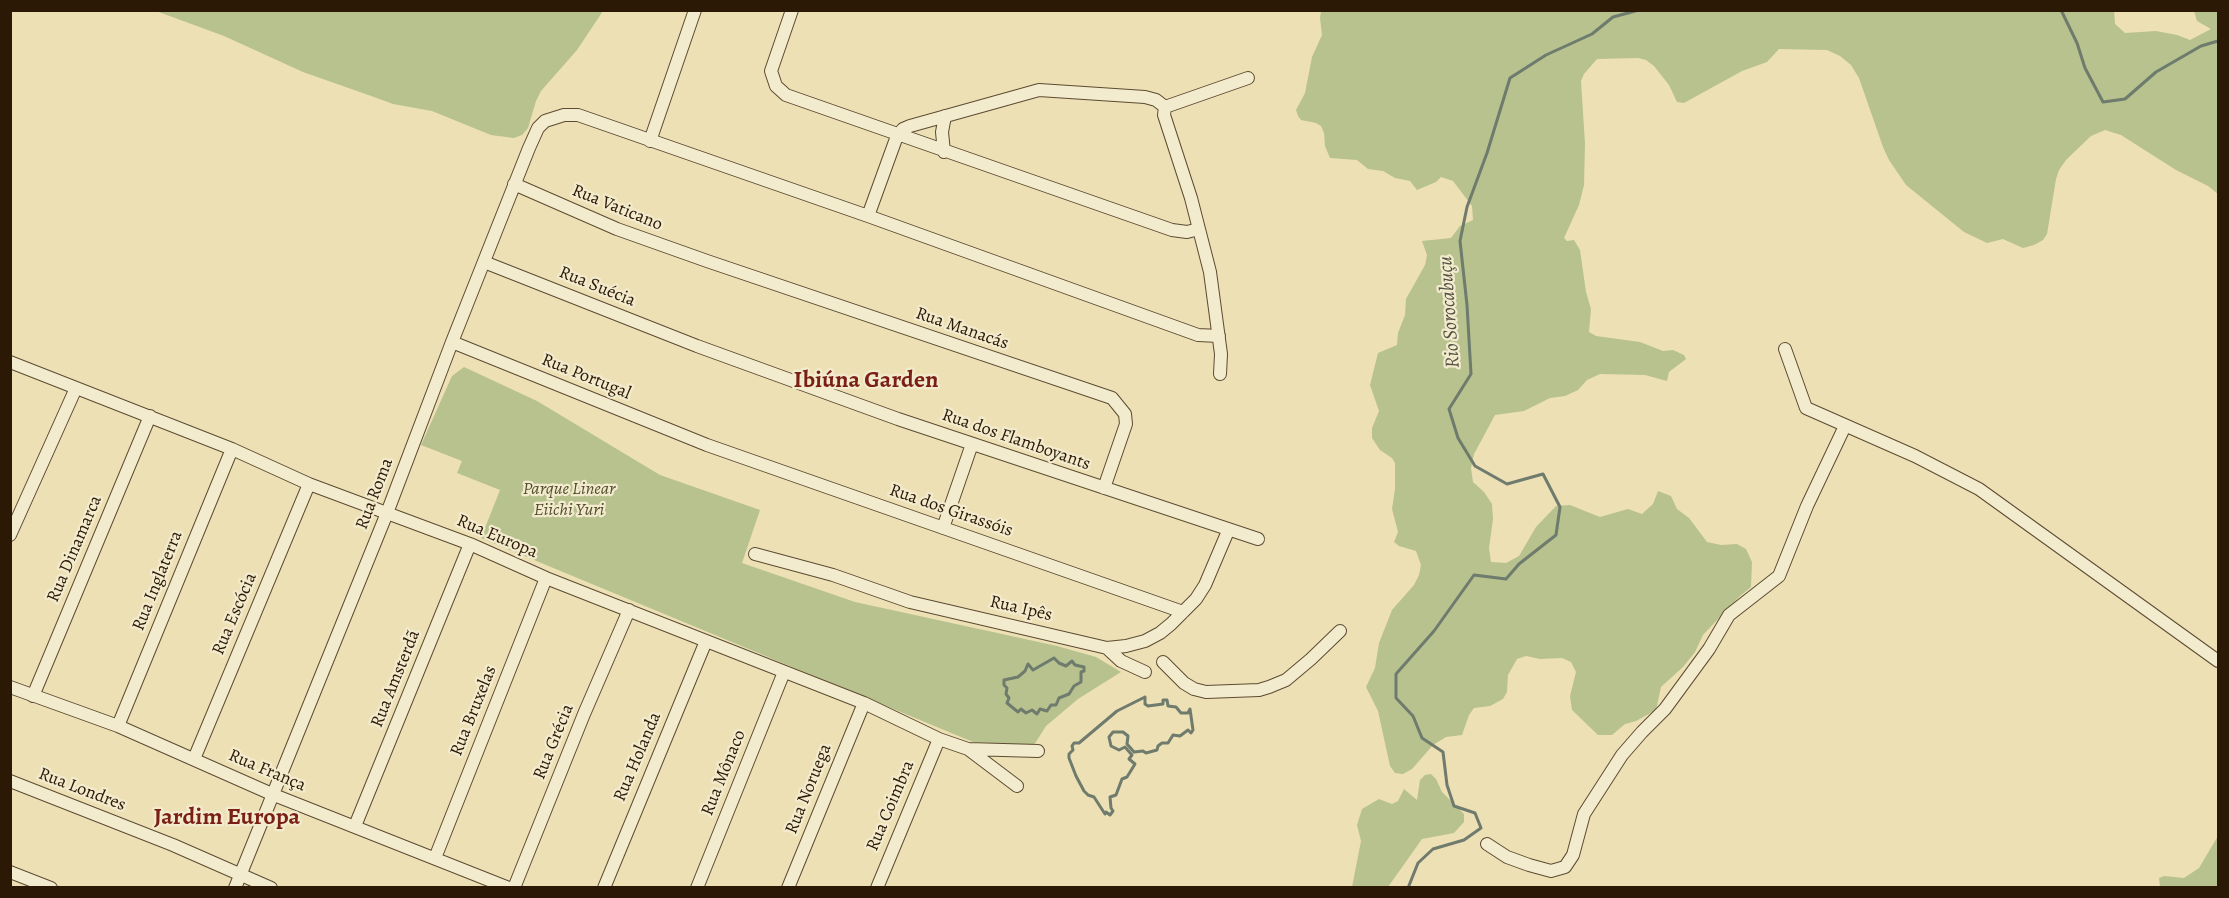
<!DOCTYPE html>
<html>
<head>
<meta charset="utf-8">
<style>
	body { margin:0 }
	#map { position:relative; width:2229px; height:898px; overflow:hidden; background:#ede0b4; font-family:Alegreya,serif }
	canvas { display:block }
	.frame { position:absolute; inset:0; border:12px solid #2b1906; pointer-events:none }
</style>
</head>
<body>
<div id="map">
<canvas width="2229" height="898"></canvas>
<div class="frame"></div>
</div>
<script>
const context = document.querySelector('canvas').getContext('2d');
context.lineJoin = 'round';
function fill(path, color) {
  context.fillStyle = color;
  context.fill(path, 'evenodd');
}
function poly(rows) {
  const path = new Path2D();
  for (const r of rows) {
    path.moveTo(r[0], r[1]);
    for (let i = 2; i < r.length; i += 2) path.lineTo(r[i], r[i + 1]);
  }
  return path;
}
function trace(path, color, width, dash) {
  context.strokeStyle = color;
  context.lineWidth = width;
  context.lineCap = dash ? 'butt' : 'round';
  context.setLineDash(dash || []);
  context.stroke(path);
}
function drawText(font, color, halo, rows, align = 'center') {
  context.font = font + ' Alegreya,serif';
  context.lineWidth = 4.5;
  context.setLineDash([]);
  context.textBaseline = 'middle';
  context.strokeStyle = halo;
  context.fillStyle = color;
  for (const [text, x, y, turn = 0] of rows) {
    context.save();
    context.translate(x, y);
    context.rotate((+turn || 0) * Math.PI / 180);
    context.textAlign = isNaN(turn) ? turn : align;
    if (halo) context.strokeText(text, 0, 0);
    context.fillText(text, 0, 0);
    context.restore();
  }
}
fill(poly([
	[2114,10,2115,24,2125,33,2156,31,2177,35,2190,40,2211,29,2197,21,2194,11,2218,11,2218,194,2208,186,2176,170,2121,135,2105,130,2091,136,2066,160,2059,170,2056,179,2047,234,2043,240,2034,245,2023,248,2003,239,1987,243,1964,232,1906,185,1889,160,1883,147,1859,78,1851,65,1840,56,1827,50,1779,49,1767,62,1742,71,1684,103,1677,102,1669,85,1654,66,1646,60,1638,58,1597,59,1584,74,1581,81,1585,144,1584,185,1579,205,1564,238,1567,241,1574,240,1580,250,1586,292,1591,309,1589,332,1596,336,1640,342,1663,351,1673,350,1684,355,1686,359,1669,372,1667,381,1645,375,1600,374,1587,380,1578,390,1565,396,1550,398,1524,411,1495,415,1474,454,1471,468,1473,482,1484,492,1492,504,1493,519,1489,548,1491,562,1506,563,1519,556,1536,527,1556,506,1570,505,1600,517,1628,509,1642,514,1653,504,1658,491,1671,496,1677,509,1689,518,1707,542,1721,545,1737,544,1746,549,1752,562,1751,587,1739,597,1703,635,1695,652,1683,667,1661,687,1656,710,1636,721,1625,724,1612,735,1598,735,1572,710,1570,696,1576,672,1571,662,1562,658,1540,659,1526,656,1517,659,1508,675,1507,692,1503,699,1490,706,1474,708,1469,715,1462,735,1446,737,1433,745,1412,769,1403,774,1395,773,1390,766,1378,711,1366,687,1375,668,1379,643,1392,610,1414,585,1419,575,1421,565,1416,551,1399,546,1394,542,1398,532,1392,509,1395,489,1395,463,1392,458,1380,450,1372,438,1372,428,1379,411,1370,385,1378,353,1397,345,1398,333,1405,315,1406,299,1425,265,1427,255,1422,241,1451,238,1460,226,1473,220,1472,206,1453,181,1441,177,1436,182,1417,190,1410,181,1395,178,1383,171,1368,169,1357,160,1330,158,1325,146,1324,133,1321,126,1316,123,1301,120,1298,116,1296,110,1305,93,1312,57,1322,35,1320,18,1321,11],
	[156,11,603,11,577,50,541,91,536,101,528,128,522,135,514,138,491,135,432,111,393,104,374,97,303,72,224,36],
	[464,367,537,401,660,475,760,510,742,563,855,602,1057,646,1096,657,1121,672,1078,699,1046,726,1034,745,973,742,481,538,500,490,457,473,462,461,421,445,452,376],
	[1431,774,1436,779,1442,792,1464,814,1464,822,1454,833,1422,839,1388,887,1352,887,1361,841,1357,825,1362,809,1379,799,1392,804,1398,801,1404,789,1417,800,1420,780,1425,775],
	[2218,836,2218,887,2160,887,2159,878,2164,876,2184,878,2199,868]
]), '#b7c28e');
trace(poly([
	[2061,10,2077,43,2085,68,2103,102,2125,99,2156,72,2201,46,2218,41],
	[1054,658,1059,663,1066,666,1072,661,1075,665,1084,667,1084,671,1081,672,1081,682,1074,686,1069,694,1059,698,1056,705,1051,705,1047,711,1040,709,1037,714,1032,710,1026,713,1021,709,1018,712,1007,703,1009,698,1006,694,1007,688,1004,685,1004,680,1018,677,1025,671,1028,664,1033,670,1054,658],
	[1145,697,1145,704,1148,706,1163,704,1163,700,1167,700,1168,706,1176,707,1181,713,1188,713,1190,709,1193,730,1191,733,1188,730,1180,736,1173,735,1168,743,1162,743,1158,746,1157,750,1146,753,1143,751,1134,752,1127,744,1128,736,1123,732,1113,732,1109,737,1111,746,1119,750,1125,747,1132,755,1129,759,1135,764,1127,777,1122,779,1116,795,1110,797,1111,808,1113,811,1110,815,1106,812,1105,814,1094,797,1088,795,1084,791,1076,776,1069,758,1069,754,1073,750,1072,746,1074,743,1079,743,1117,711,1145,697],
	[1408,888,1418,863,1433,849,1464,840,1481,828,1475,813,1454,806,1447,785,1443,752,1422,738,1413,716,1396,698,1396,674,1434,631,1474,575,1506,579,1519,564,1556,535,1560,507,1543,474,1507,484,1475,466,1458,438,1449,409,1471,374,1467,305,1460,241,1467,207,1487,153,1510,78,1546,55,1592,34,1613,17,1639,10]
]), '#6e7b6d', 3);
const minor = poly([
	[792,10,771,71,776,86,786,95,1172,230,1187,232,1199,229],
	[1165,107,1164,115,1191,198,1210,272,1221,354,1220,374],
	[1165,107,1248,78],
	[650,141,695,10],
	[944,152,942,132,945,116],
	[514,184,617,229,707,261,1112,398,1125,414,1126,424,1104,488],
	[868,216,897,136,903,129,910,126,1039,90,1145,97,1156,100,1165,107],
	[484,262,697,346,898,419,1258,539],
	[452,342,707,445,1183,612],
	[1785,349,1806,408,1915,456,1979,489,2218,661],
	[10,362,232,449,309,484,470,544,546,578,864,703,939,739,968,749,1017,786],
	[943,528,972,444],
	[10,535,76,388],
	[755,554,833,575,910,602,1107,648,1126,646,1145,641,1160,633,1171,624,1196,599,1205,585,1228,531],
	[1107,648,1121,661,1145,672],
	[1163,662,1184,683,1194,689,1206,692,1259,690,1269,687,1286,680,1311,659,1340,631],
	[10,687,118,726,274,795,509,888],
	[33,696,150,416],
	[118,726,232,449],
	[968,749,1038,751],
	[194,759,309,484],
	[10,781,173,845,271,888],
	[355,826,470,544],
	[1487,844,1507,857,1529,865,1551,871,1565,867,1573,855,1584,814,1622,755,1642,732,1665,709,1709,649,1729,615,1779,576,1807,506,1845,426],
	[435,858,546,578],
	[10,872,51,888],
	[235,888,387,513,452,342,529,148,538,128,545,121,564,115,578,115,868,216,1198,335,1219,336],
	[514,888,584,714,629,610],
	[604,888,706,641],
	[697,888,784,672],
	[788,888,864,703],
	[877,888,939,739]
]);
trace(minor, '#5c4b32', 14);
trace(minor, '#f3ebce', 12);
drawText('18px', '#2b1906', '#f3ebce', [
	["Rua Vaticano",617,208,22],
	["Rua Suécia",597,287,22],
	["Rua Manacás",962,329,19],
	["Rua Portugal",586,377,22],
	["Rua dos Flamboyants",1016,440,19],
	["Rua Roma",375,494,-69],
	["Rua dos Girassóis",951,511,19],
	["Rua Europa",497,537,23],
	["Rua Dinamarca",75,549,-67],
	["Rua Inglaterra",158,581,-68],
	["Rua Ipês",1021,609,13],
	["Rua Escócia",235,614,-67],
	["Rua Amsterdã",396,679,-68],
	["Rua Bruxelas",474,711,-68],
	["Rua Grécia",554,742,-68],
	["Rua Holanda",638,757,-67],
	["Rua França",267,771,23],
	["Rua Mônaco",724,773,-68],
	["Rua Noruega",809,789,-68],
	["Rua Londres",82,790,21],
	["Rua Coimbra",891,806,-67]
]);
drawText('italic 18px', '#554c2f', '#f3ebce', [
	["Parque Linear",569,490],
	["Eiichi Yuri",569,511]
]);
drawText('italic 20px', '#525242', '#f3ebce', [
	["Rio Sorocabuçu",1450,312,-94]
]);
drawText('bold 24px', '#7a1f14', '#f3ebce', [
	["Ibiúna Garden",866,381],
	["Jardim Europa",227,818]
]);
</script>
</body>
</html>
